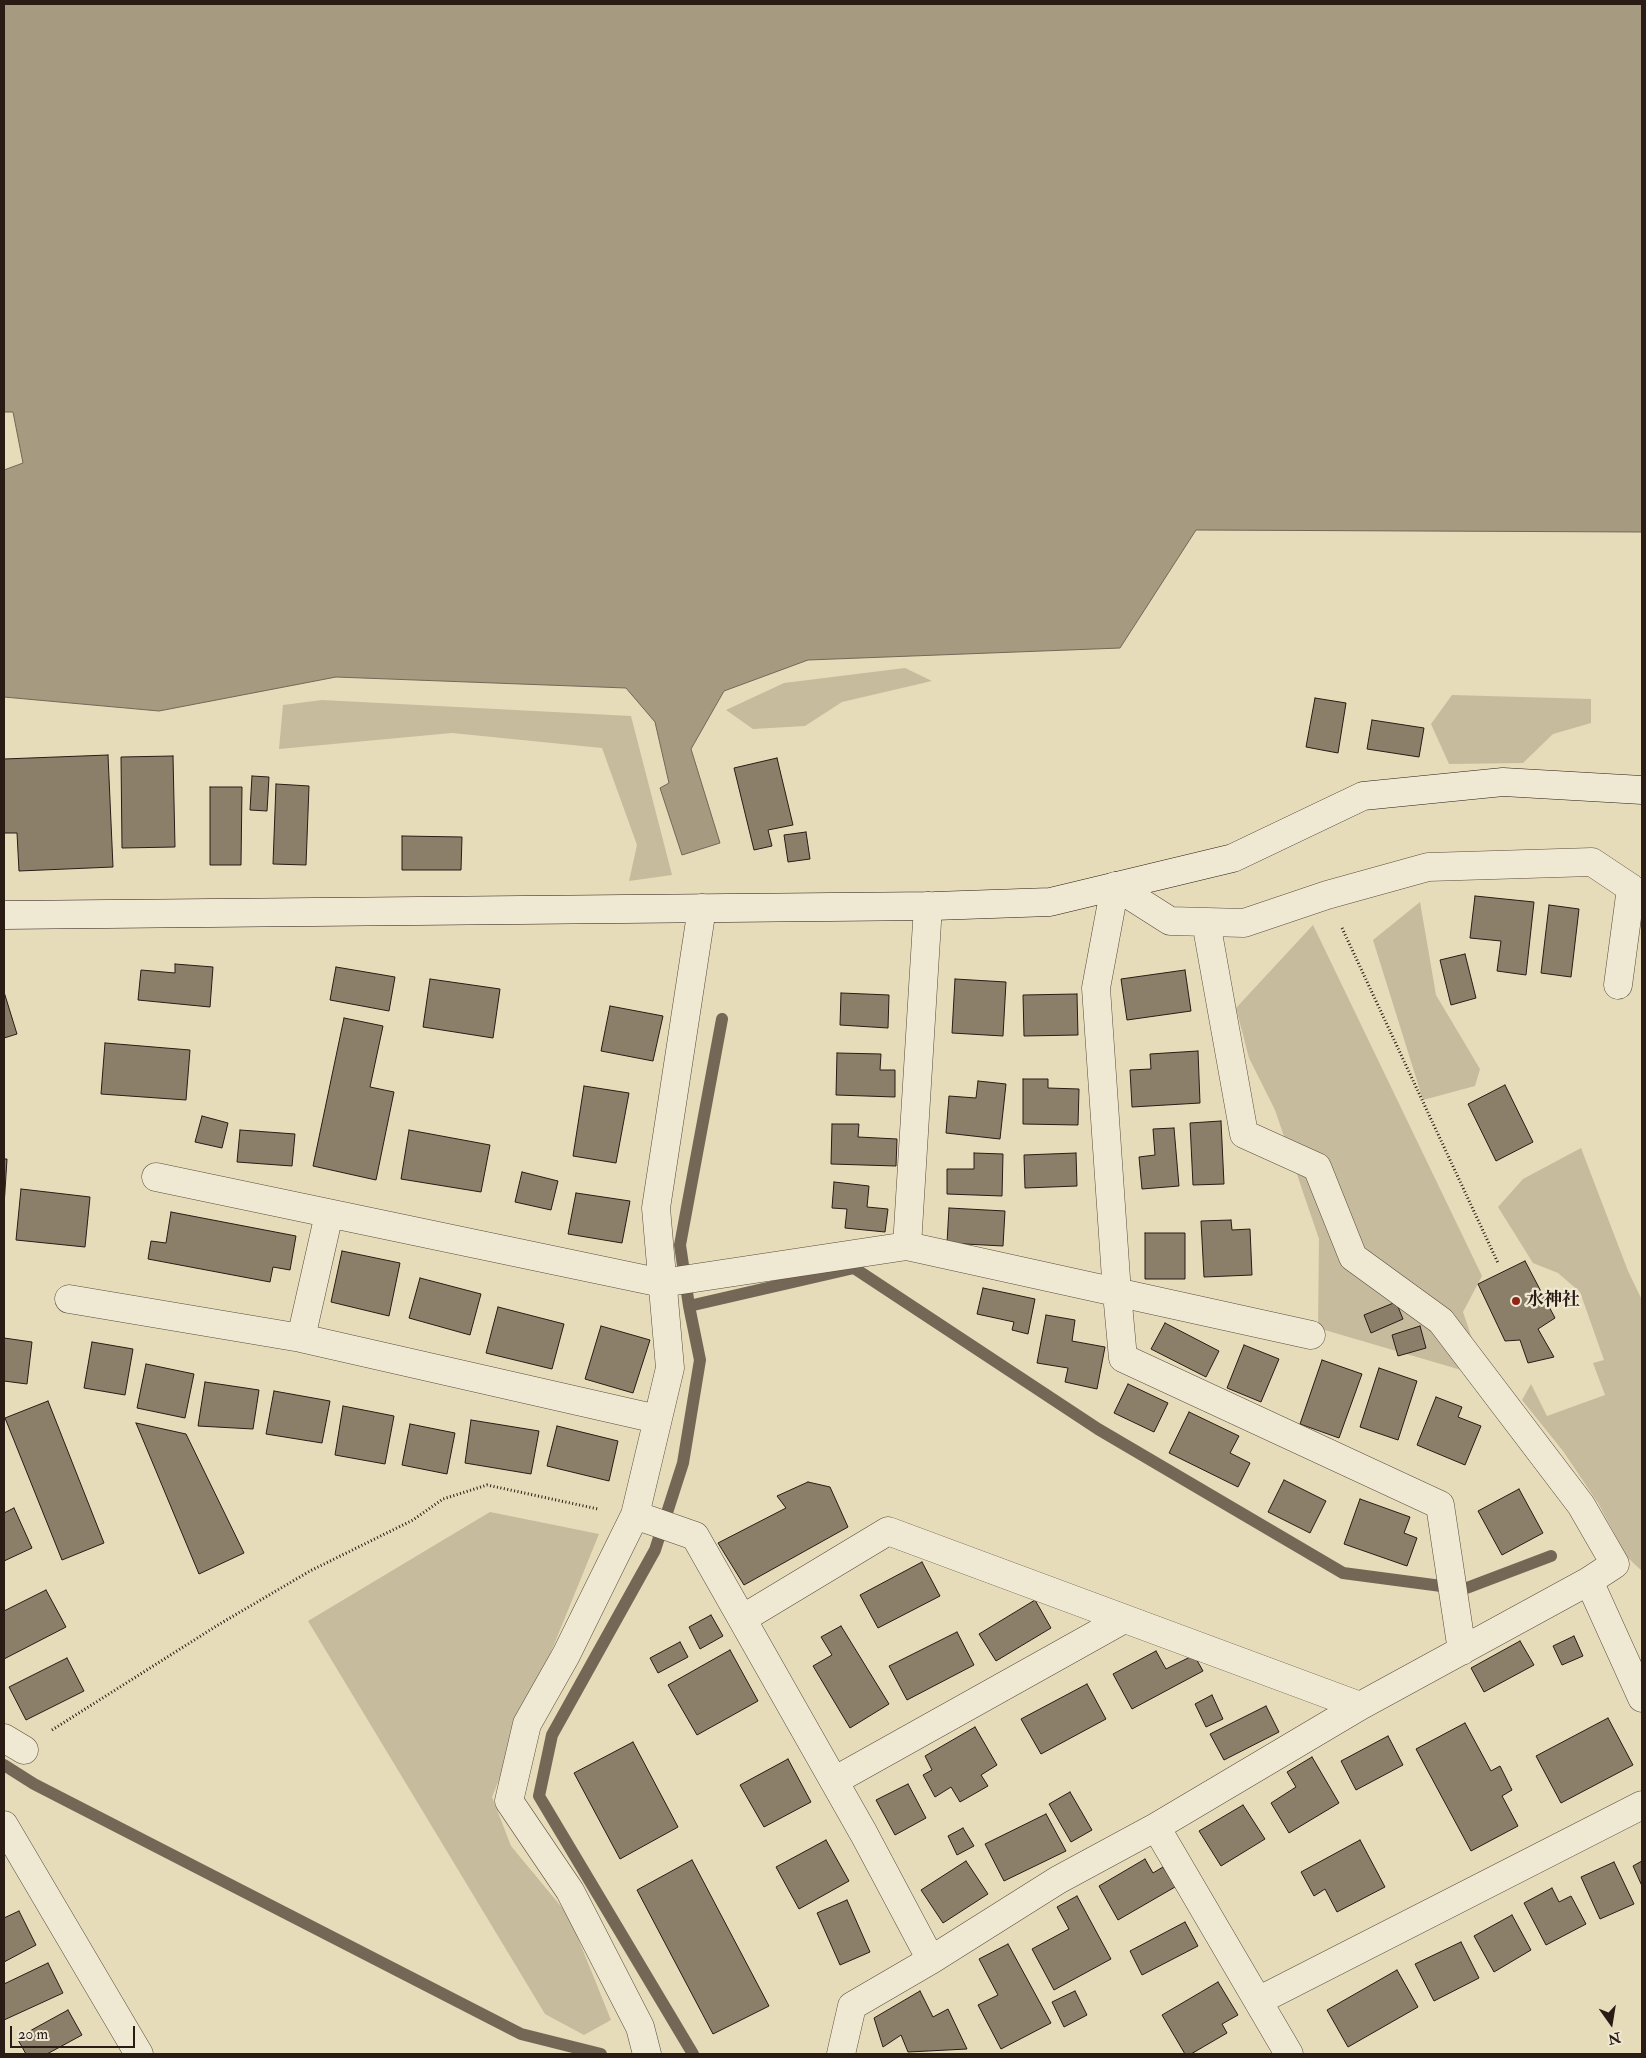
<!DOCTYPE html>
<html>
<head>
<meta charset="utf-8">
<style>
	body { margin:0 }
	#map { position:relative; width:1646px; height:2058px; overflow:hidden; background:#e6dcb9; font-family:"IM FELL Double Pica",serif }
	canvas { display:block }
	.frame { position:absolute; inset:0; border:5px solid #2a1b15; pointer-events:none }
	.north { position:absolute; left:1586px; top:1998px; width:50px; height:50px; -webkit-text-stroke:4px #efe8d2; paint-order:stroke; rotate:167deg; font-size:14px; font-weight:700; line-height:20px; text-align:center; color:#2a1b15 }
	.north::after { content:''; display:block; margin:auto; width:18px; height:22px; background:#2a1b15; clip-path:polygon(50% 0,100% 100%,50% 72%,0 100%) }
	.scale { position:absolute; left:10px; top:2026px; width:125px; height:22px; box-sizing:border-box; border:2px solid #2a1b15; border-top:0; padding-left:6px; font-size:15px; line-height:18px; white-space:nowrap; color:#2a1b15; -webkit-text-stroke:4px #efe8d2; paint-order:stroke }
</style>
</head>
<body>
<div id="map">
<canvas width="1646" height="2058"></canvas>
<div class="frame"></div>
<div class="north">N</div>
<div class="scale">20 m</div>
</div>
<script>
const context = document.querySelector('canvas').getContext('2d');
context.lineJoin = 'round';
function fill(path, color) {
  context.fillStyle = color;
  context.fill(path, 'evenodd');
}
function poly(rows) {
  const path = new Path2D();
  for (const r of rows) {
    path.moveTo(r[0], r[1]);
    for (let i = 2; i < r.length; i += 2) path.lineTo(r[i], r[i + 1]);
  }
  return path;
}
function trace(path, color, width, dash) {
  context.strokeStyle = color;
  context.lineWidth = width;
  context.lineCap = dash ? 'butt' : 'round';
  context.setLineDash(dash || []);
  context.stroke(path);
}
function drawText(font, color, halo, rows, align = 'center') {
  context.font = font + ' "IM FELL Double Pica","Noto Serif JP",serif';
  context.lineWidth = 4.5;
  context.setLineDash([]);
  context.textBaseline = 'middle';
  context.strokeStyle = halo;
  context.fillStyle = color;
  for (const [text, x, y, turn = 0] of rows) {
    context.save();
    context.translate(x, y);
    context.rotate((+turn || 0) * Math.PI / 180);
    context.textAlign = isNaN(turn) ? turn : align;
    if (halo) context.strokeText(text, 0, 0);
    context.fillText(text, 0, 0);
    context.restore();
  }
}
fill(poly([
	[905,668,932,681,842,702,805,726,753,729,726,710,784,683],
	[1452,695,1591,699,1591,723,1553,734,1523,763,1449,764,1431,724],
	[322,700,631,716,672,875,629,881,637,845,602,748,452,733,279,749,283,705],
	[1420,902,1436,995,1480,1069,1475,1086,1423,1100,1373,940],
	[1313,925,1482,1276,1463,1312,1485,1377,1318,1328,1319,1239,1275,1110,1249,1058,1236,1008],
	[1581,1148,1628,1271,1642,1300,1642,1571,1627,1557,1598,1503,1563,1451,1522,1400,1531,1384,1547,1416,1605,1395,1593,1363,1604,1360,1580,1292,1558,1273,1533,1263,1498,1207,1523,1179],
	[490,1512,599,1534,492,1797,511,1846,569,1916,611,2020,584,2035,545,2014,308,1621]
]), '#c6bb9d');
const water = poly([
	[4,4,1642,4,1642,532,1196,530,1120,648,808,660,724,691,691,749,720,843,682,855,660,788,669,783,655,722,626,688,336,677,159,711,4,697,4,470,23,463,13,412,4,412,4,4]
]);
fill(water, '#a69a81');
trace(water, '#746756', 1);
trace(poly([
	[689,1306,680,1245,722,1019],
	[4,1765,34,1784,521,2034,601,2054],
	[693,2054,539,1796,552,1735,655,1550,683,1463,700,1360,689,1306,854,1268,1098,1429,1343,1573,1464,1589,1551,1556]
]), '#746756', 12);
const building = poly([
	[1315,698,1346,703,1338,753,1306,747,1315,698],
	[1372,720,1424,728,1419,757,1367,749,1372,720],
	[108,755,113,867,19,871,17,833,4,833,4,759,108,755],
	[173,756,175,847,122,848,121,757,173,756],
	[777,758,793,825,768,830,772,846,754,850,734,768,777,758],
	[252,776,269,777,267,811,250,810,252,776],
	[276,784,309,786,306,865,273,864,276,784],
	[210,787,242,787,241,865,210,865,210,787],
	[806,832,810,859,788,862,784,835,806,832],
	[402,836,462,837,461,870,402,870,402,836],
	[1475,896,1534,902,1526,975,1497,971,1501,941,1470,938,1475,896],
	[1549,905,1579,909,1571,977,1541,973,1549,905],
	[1465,954,1476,998,1451,1005,1440,960,1465,954],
	[175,964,213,967,210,1007,138,1000,141,970,175,973,175,964],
	[336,967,395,977,389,1011,330,1000,336,967],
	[1185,970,1191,1011,1127,1020,1121,979,1185,970],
	[430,979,500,989,493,1038,423,1027,430,979],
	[955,979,1006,982,1003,1036,952,1033,955,979],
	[4,992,17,1034,4,1038,4,992],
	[841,993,889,995,888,1028,840,1025,841,993],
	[1077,994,1078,1035,1024,1036,1023,995,1077,994],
	[610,1006,663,1016,653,1061,601,1051,610,1006],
	[344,1018,383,1026,370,1087,394,1092,376,1180,313,1166,344,1018],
	[105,1043,190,1050,186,1100,101,1094,105,1043],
	[1198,1051,1200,1103,1132,1107,1130,1070,1151,1069,1150,1054,1198,1051],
	[837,1053,881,1054,880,1070,895,1070,895,1097,836,1095,837,1053],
	[1023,1079,1048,1079,1048,1088,1079,1089,1078,1125,1023,1124,1023,1079],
	[978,1081,1006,1084,1000,1139,946,1133,949,1096,976,1098,978,1081],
	[1505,1085,1533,1142,1496,1161,1468,1104,1505,1085],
	[584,1086,629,1093,616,1163,573,1156,584,1086],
	[202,1116,228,1123,222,1148,195,1142,202,1116],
	[1221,1121,1224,1184,1193,1185,1190,1123,1221,1121],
	[832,1124,859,1124,858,1137,897,1139,896,1166,831,1164,832,1124],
	[1174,1128,1179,1186,1142,1189,1139,1157,1155,1155,1153,1129,1174,1128],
	[240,1130,295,1134,292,1166,237,1162,240,1130],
	[409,1130,490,1145,481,1192,401,1179,409,1130],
	[974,1153,1003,1154,1002,1196,947,1194,947,1169,974,1169,974,1153],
	[1076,1153,1077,1186,1025,1188,1024,1155,1076,1153],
	[4,1159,7,1159,4,1206,4,1159],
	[522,1172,558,1181,551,1210,515,1202,522,1172],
	[834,1182,869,1186,867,1207,888,1209,885,1232,845,1228,847,1209,832,1208,834,1182],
	[21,1189,90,1197,85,1247,16,1240,21,1189],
	[576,1193,630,1201,622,1243,568,1234,576,1193],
	[949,1208,1005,1211,1003,1246,947,1243,949,1208],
	[171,1212,296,1236,290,1270,273,1267,270,1282,148,1259,151,1241,166,1243,171,1212],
	[1231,1220,1232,1230,1250,1229,1252,1275,1204,1277,1201,1221,1231,1220],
	[1145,1233,1185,1233,1185,1279,1145,1279,1145,1233],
	[342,1251,400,1263,389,1316,331,1302,342,1251],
	[1525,1261,1555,1318,1538,1329,1554,1357,1528,1363,1520,1340,1505,1341,1478,1284,1525,1261],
	[420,1278,481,1294,470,1335,409,1318,420,1278],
	[983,1288,1035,1299,1028,1334,1012,1330,1014,1322,977,1314,983,1288],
	[1396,1302,1403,1319,1371,1333,1364,1315,1396,1302],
	[498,1307,564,1324,552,1369,486,1353,498,1307],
	[1046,1315,1075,1320,1072,1341,1105,1347,1097,1389,1065,1382,1068,1368,1037,1363,1046,1315],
	[1165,1323,1219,1351,1206,1377,1151,1349,1165,1323],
	[601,1326,650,1340,633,1393,585,1379,601,1326],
	[1420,1326,1426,1348,1398,1356,1392,1335,1420,1326],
	[4,1338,32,1342,27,1384,4,1381,4,1338],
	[92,1342,133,1349,125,1395,84,1388,92,1342],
	[1244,1345,1279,1359,1261,1402,1227,1388,1244,1345],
	[1322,1360,1362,1374,1339,1438,1300,1424,1322,1360],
	[146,1364,194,1374,185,1418,137,1408,146,1364],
	[1379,1368,1417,1381,1398,1440,1360,1427,1379,1368],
	[205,1382,259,1390,253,1429,198,1426,205,1382],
	[1128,1384,1168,1403,1154,1432,1114,1413,1128,1384],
	[274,1391,330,1401,322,1443,266,1434,274,1391],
	[1436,1397,1462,1407,1458,1417,1481,1426,1465,1465,1417,1445,1436,1397],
	[48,1401,104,1543,62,1560,5,1418,48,1401],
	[343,1406,394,1416,385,1464,335,1455,343,1406],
	[1189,1412,1239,1436,1230,1453,1250,1463,1238,1487,1169,1453,1189,1412],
	[471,1420,539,1431,531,1474,465,1463,471,1420],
	[136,1423,186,1434,244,1553,199,1574,136,1423],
	[410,1424,455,1433,447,1474,402,1465,410,1424],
	[557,1426,618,1441,609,1481,547,1466,557,1426],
	[1284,1480,1326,1501,1310,1533,1268,1512,1284,1480],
	[808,1482,830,1487,848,1527,744,1585,718,1543,786,1508,777,1496,808,1482],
	[1519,1489,1543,1533,1502,1555,1478,1511,1519,1489],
	[1360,1499,1410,1517,1404,1533,1417,1538,1407,1566,1344,1544,1360,1499],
	[14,1508,32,1548,4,1561,4,1513,14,1508],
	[922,1562,940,1596,878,1628,860,1595,922,1562],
	[46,1590,66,1627,4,1659,4,1611,46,1590],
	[1035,1600,1051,1628,996,1661,979,1634,1035,1600],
	[711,1615,723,1636,700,1649,689,1627,711,1615],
	[841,1626,889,1704,850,1728,813,1666,832,1655,821,1637,841,1626],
	[957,1632,974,1665,907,1700,889,1666,957,1632],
	[1574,1636,1583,1656,1562,1665,1553,1646,1574,1636],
	[1520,1641,1534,1665,1484,1692,1471,1668,1520,1641],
	[680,1642,688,1657,658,1673,650,1658,680,1642],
	[730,1650,758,1701,697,1735,668,1685,730,1650],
	[1156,1651,1166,1669,1194,1655,1203,1671,1132,1709,1113,1674,1156,1651],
	[67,1658,84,1691,26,1720,9,1687,67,1658],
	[1087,1684,1106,1719,1041,1754,1021,1719,1087,1684],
	[1212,1695,1223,1719,1206,1727,1195,1704,1212,1695],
	[1266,1706,1279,1732,1224,1760,1210,1734,1266,1706],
	[1608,1718,1633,1765,1561,1803,1536,1756,1608,1718],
	[1465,1723,1491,1771,1500,1766,1512,1790,1502,1796,1518,1826,1471,1851,1416,1749,1465,1723],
	[975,1727,997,1765,981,1775,988,1786,960,1802,951,1787,935,1797,923,1775,932,1770,925,1756,975,1727],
	[1388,1736,1403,1765,1356,1790,1341,1761,1388,1736],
	[633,1742,678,1827,620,1859,574,1773,633,1742],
	[1312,1757,1339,1803,1289,1833,1271,1803,1296,1787,1287,1772,1312,1757],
	[788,1759,811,1802,764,1827,740,1785,788,1759],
	[908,1784,926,1818,895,1835,876,1800,908,1784],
	[1070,1792,1092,1830,1071,1842,1049,1804,1070,1792],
	[1243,1805,1265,1839,1221,1866,1199,1831,1243,1805],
	[1046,1814,1066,1851,1004,1881,985,1844,1046,1814],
	[963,1828,974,1846,957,1855,948,1836,963,1828],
	[826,1840,849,1881,799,1909,776,1867,826,1840],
	[1360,1840,1385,1887,1337,1912,1325,1889,1314,1896,1301,1872,1360,1840],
	[1145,1859,1153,1873,1163,1867,1175,1887,1118,1920,1099,1886,1145,1859],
	[692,1860,769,2006,713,2034,637,1890,692,1860],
	[966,1861,988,1894,943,1923,921,1890,966,1861],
	[1642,1861,1642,1886,1633,1866,1642,1861],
	[1614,1862,1634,1904,1600,1919,1581,1877,1614,1862],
	[1552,1888,1559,1902,1571,1896,1586,1924,1546,1945,1524,1903,1552,1888],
	[1077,1896,1111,1959,1054,1990,1032,1949,1069,1929,1057,1907,1077,1896],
	[847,1900,870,1952,840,1965,817,1913,847,1900],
	[19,1911,36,1945,4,1962,4,1918,19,1911],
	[1512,1915,1531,1950,1494,1972,1474,1936,1512,1915],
	[1185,1922,1198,1946,1142,1975,1130,1951,1185,1922],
	[1461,1942,1479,1978,1434,2001,1415,1964,1461,1942],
	[1008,1944,1051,2023,1001,2049,978,2005,998,1995,979,1959,1008,1944],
	[48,1963,63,1993,4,2020,4,1984,48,1963],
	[1397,1970,1418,2007,1348,2047,1327,2010,1397,1970],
	[1218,1982,1238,2015,1222,2024,1227,2033,1191,2054,1185,2054,1162,2015,1218,1982],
	[920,1991,933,2017,948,2009,967,2049,908,2052,901,2035,883,2047,874,2018,920,1991],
	[1075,1991,1087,2015,1064,2027,1052,2002,1075,1991],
	[68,2010,82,2035,47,2054,26,2054,17,2038,68,2010]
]);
fill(building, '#8c7f6a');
trace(building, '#2a1b15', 1);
const street = poly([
	[928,906,907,1246,1311,1335],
	[1206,922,1244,1134,1317,1167,1353,1257,1441,1321,1581,1505,1615,1564,1589,1581],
	[156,1177,662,1283,907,1246],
	[69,1299,301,1338,657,1419],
	[301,1338,329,1214],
	[635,1515,695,1536,864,1834,931,1960,1058,1880,1156,1827,1289,2054],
	[742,1619,888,1531,1360,1706],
	[1462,1651,1440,1505,1123,1358,1117,1293,1096,988,1115,886,1170,921,1244,923,1327,895,1428,867,1592,862,1631,888,1618,985],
	[4,1738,24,1750],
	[834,1781,1124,1619],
	[4,1825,139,2054],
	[1156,1827,1360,1706,1589,1581,1642,1698],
	[1258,2001,1642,1805],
	[647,2054,640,2027,570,1891,509,1801,527,1724,566,1655,635,1515,670,1368,656,1208,702,908],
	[841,2054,852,2006,931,1960]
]);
const secondary = poly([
	[4,915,934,906,1050,902,1233,858,1363,796,1503,782,1642,790]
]);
trace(street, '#594b3e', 29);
trace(secondary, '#2a1b15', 29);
trace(poly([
	[1342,928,1498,1263],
	[52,1730,218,1625,310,1571,413,1520,443,1499,487,1485,598,1509]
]), '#2a1b15', 3, [1, 2.5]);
trace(street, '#efe8d2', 28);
trace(secondary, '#efe8d2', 28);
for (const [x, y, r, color] of [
	[1516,1301,5,"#8f2418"]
]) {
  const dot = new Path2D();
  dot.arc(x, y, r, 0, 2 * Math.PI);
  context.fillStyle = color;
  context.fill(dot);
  trace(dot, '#efe8d2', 2);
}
drawText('bold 18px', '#2a1b15', '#efe8d2', [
	["水神社",1526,1301]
], 'left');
</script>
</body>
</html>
